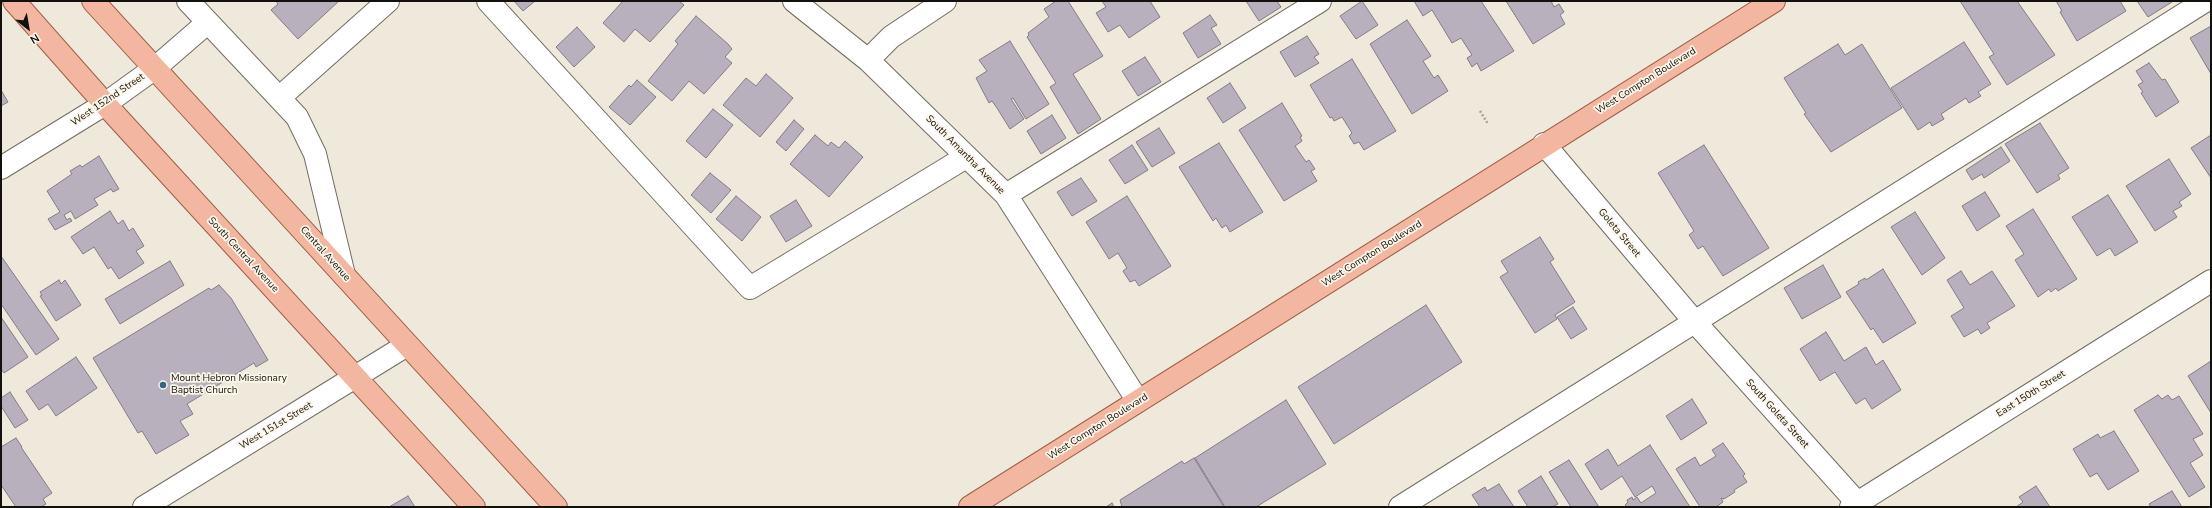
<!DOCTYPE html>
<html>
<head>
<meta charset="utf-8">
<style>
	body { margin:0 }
	#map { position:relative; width:2212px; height:508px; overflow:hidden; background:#eee9db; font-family:"Nunito Sans",sans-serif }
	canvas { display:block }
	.frame { position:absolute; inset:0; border:2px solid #13110d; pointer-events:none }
	.north { position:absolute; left:8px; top:8px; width:40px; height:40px; -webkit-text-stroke:3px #fbf6e8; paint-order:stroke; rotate:149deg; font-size:11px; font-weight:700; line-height:16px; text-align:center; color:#13110d }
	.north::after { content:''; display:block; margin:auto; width:14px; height:18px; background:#13110d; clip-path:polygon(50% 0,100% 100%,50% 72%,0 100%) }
</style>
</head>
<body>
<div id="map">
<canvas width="2212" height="508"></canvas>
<div class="frame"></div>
<div class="north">N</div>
</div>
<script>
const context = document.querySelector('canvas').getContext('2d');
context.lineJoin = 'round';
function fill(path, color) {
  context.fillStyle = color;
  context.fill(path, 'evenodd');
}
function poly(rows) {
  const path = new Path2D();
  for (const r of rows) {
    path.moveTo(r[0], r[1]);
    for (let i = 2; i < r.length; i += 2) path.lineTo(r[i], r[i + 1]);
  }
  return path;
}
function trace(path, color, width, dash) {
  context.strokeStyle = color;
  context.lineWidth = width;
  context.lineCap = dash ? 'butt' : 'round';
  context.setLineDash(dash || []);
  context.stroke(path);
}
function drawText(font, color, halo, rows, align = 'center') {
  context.font = font + ' "Nunito Sans",sans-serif';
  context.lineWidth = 3.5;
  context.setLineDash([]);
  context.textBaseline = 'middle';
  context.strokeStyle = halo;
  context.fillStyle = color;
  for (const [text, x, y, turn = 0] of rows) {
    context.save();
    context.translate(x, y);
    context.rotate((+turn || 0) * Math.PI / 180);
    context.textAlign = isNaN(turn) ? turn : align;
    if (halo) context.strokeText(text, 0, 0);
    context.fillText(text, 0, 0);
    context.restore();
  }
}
const building = poly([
	[276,1,339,1,298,39,271,10,278,4,276,1],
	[514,1,535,1,523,11,514,1],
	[623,1,679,1,684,5,650,42,635,29,624,42,603,23,623,1],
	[1056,1,1068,1,1103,56,1073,74,1101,119,1078,134,1050,87,1056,83,1027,37,1029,35,1028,33,1049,17,1044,9,1056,1],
	[1102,1,1150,1,1160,17,1129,38,1120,25,1108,32,1096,13,1106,7,1102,1],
	[1246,1,1277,1,1281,7,1259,21,1246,1],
	[1362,1,1378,25,1356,39,1340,16,1362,1],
	[1414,1,1481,1,1514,51,1481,71,1477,63,1472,67,1467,58,1472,55,1461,38,1452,43,1432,10,1423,16,1414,1],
	[1506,1,1551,1,1554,7,1559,4,1564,12,1560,15,1565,24,1533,44,1506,1],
	[1960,1,2017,1,2055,55,2007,85,1989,57,1994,54,1960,1],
	[2056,1,2120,1,2126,11,2077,41,2060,12,2062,11,2056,1],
	[2137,1,2172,1,2172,2,2148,17,2137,1],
	[1210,15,1217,25,1211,28,1221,44,1198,58,1183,33,1210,15],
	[696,16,728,44,732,49,725,57,732,63,704,94,689,81,672,101,648,81,678,44,675,41,696,16],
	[1407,20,1431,56,1423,61,1434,78,1438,75,1448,91,1412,114,1370,44,1407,20],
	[2211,26,2211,74,2190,38,2211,26],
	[577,27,595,47,574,67,556,47,577,27],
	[1307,36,1319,54,1314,57,1319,63,1295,77,1280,52,1307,36],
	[1010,41,1049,104,1026,119,1013,98,1011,99,1024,119,1010,129,997,108,992,101,989,103,976,78,987,71,979,60,1010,41],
	[1964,42,1991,84,1978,92,1981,96,1969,103,1966,98,1941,114,1944,119,1932,126,1930,122,1918,130,1891,88,1964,42],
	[1838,44,1845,55,1862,44,1902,108,1831,152,1804,114,1806,113,1784,78,1838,44],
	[1145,57,1161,82,1138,96,1122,71,1145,57],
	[1352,59,1396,131,1364,150,1359,142,1354,144,1349,136,1352,133,1342,117,1334,121,1332,117,1330,118,1310,85,1352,59],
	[2149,63,2162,80,2165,79,2179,102,2156,117,2141,93,2143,92,2138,85,2143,82,2136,71,2149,63],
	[766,74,793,98,760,137,723,105,746,78,756,86,766,74],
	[637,80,656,97,630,125,609,107,629,85,631,87,637,80],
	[1230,83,1246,108,1223,123,1207,98,1230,83],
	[1,90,8,102,1,106,1,90],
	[1282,103,1302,136,1300,137,1302,141,1295,146,1306,162,1309,160,1315,169,1311,171,1317,181,1284,201,1239,130,1282,103],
	[713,109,733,125,706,158,686,141,713,109],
	[1052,115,1066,138,1041,154,1027,131,1052,115],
	[794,120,804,129,786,151,776,142,794,120],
	[2040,123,2069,168,2058,175,2060,179,2037,193,2005,144,2040,123],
	[1159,128,1175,153,1152,167,1136,142,1159,128],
	[815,135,828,146,831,142,839,148,845,141,863,157,829,197,790,164,815,135],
	[2211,135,2211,178,2191,148,2211,135],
	[1219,143,1263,212,1230,232,1226,225,1222,228,1216,218,1213,221,1179,167,1219,143],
	[1132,145,1148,170,1125,184,1109,160,1132,145],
	[1704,145,1769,248,1723,276,1703,246,1698,249,1689,235,1694,231,1658,173,1704,145],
	[2001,147,2010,161,1984,178,1982,174,1972,180,1966,170,2001,147],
	[99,156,119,189,113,192,111,189,94,199,98,205,75,219,71,211,64,215,67,220,70,218,72,221,55,230,48,219,60,212,47,191,72,174,70,171,80,165,82,167,99,156],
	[2169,159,2191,194,2179,202,2182,206,2173,211,2177,217,2155,231,2126,186,2169,159],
	[710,173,731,190,711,213,691,195,710,173],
	[1081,178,1097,201,1072,216,1057,192,1081,178],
	[1985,192,2000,216,1977,231,1962,206,1985,192],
	[2108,195,2138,242,2115,256,2110,248,2097,256,2072,217,2108,195],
	[736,196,761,217,742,241,716,219,736,196],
	[1127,196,1171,266,1139,286,1135,280,1130,282,1123,271,1127,268,1118,253,1109,259,1086,222,1127,196],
	[796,200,812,226,786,242,770,216,796,200],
	[2033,209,2077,279,2058,291,2056,288,2051,292,2049,289,2038,297,2015,260,2024,254,2006,226,2033,209],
	[110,211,118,224,123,220,129,231,133,228,144,246,136,251,144,263,119,279,111,267,108,269,94,247,83,254,71,237,110,211],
	[1915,212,1945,258,1922,275,1891,227,1915,212],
	[1540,237,1554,259,1550,262,1575,302,1555,315,1557,319,1535,333,1500,277,1508,272,1501,261,1540,237],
	[1,256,59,339,36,355,1,304,1,256],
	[170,261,184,285,120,324,105,299,170,261],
	[1823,265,1841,297,1802,319,1784,288,1823,265],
	[1883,269,1916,323,1883,343,1873,328,1871,330,1846,292,1859,284,1858,282,1865,278,1866,280,1883,269],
	[1961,271,1970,285,1992,271,2015,306,1987,323,1990,328,1981,334,1978,329,1964,337,1951,316,1964,308,1947,280,1961,271],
	[59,280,61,284,65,280,81,305,56,321,40,296,42,295,40,292,59,280],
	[219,285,231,298,268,360,256,367,254,363,187,404,193,414,180,421,189,435,156,454,142,431,138,433,93,358,209,288,211,290,219,285],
	[1426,305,1462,362,1334,444,1298,387,1426,305],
	[1573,307,1587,329,1571,339,1557,317,1573,307],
	[1,317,28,357,4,373,1,369,1,317],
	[1826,332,1844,361,1866,347,1876,365,1883,360,1901,390,1872,409,1865,398,1856,404,1835,372,1820,381,1800,349,1826,332],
	[76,357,97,388,56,416,48,404,39,410,26,391,76,357],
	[2211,361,2211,413,2188,376,2211,361],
	[10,392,28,420,15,428,1,406,1,398,10,392],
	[2158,395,2162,399,2168,395,2172,400,2179,396,2203,434,2193,439,2203,455,2190,463,2205,487,2189,497,2134,410,2158,395],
	[1692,399,1707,423,1681,440,1666,416,1692,399],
	[1286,400,1326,464,1256,507,1225,507,1195,458,1286,400],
	[2114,431,2139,471,2108,490,2097,473,2090,477,2073,449,2098,434,2100,438,2114,431],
	[16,438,22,447,21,447,52,493,43,499,46,504,41,507,16,507,1,485,1,447,16,438],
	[1723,443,1745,474,1743,476,1747,482,1734,490,1735,492,1724,499,1721,498,1723,502,1716,507,1700,507,1676,469,1695,457,1700,466,1716,456,1712,450,1723,443],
	[1650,445,1690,507,1627,507,1625,505,1628,502,1627,500,1632,497,1633,500,1637,497,1641,503,1656,493,1652,486,1635,497,1622,476,1601,490,1585,464,1608,449,1618,466,1650,445],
	[1194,458,1224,507,1122,507,1120,500,1182,461,1184,464,1194,458],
	[1569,460,1599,507,1571,507,1549,472,1569,460],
	[1541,476,1558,504,1552,507,1528,507,1518,491,1541,476],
	[1499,484,1514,507,1480,507,1472,495,1485,487,1487,491,1499,484],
	[2036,486,2050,507,2016,507,2023,502,2019,497,2036,486],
	[2172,491,2182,507,2151,507,2149,504,2172,491],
	[408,496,415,507,389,507,408,496],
	[1112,503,1114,507,1106,507,1112,503]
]);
fill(building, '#b8b0bc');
trace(building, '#837c87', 1);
const minor = poly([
	[188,1,297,117,315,154,344,275],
	[488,1,750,288,966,157],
	[794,1,868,60,1006,195,1138,401],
	[868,60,891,37,945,1],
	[279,98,388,1],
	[1544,144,1694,321,1861,507],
	[1,168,105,104,155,68,207,23],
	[1006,195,1320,1],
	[144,507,407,345],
	[1400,507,2205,1],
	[1851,507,2211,281]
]);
const major = poly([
	[14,1,105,104,474,507],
	[93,1,556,507],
	[970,507,1774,1]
]);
trace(minor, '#716d61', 24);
trace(major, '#9f5d45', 24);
trace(poly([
	[1480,111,1488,124]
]), '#a5a196', 2.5, [2, 2]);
trace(minor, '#fff', 22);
trace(major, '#f3b6a1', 22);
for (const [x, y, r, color] of [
	[163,385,4,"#326783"]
]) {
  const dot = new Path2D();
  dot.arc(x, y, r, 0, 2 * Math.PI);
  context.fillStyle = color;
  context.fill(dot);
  trace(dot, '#fbf6e8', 1.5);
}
drawText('10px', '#13110d', '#fbf6e8', [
	["West Compton Boulevard",1646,81,-32],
	["West 152nd Street",108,100,-34],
	["South Amantha Avenue",965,155,45],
	["Goleta Street",1619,233,50],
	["Central Avenue",325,254,48],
	["West Compton Boulevard",1372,254,-32],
	["South Central Avenue",243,255,47],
	["East 150th Street",2031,394,-32],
	["South Goleta Street",1777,414,48],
	["West 151st Street",276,426,-31],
	["West Compton Boulevard",1098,427,-32]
]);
drawText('10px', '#13110d', '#fbf6e8', [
	["Mount Hebron Missionary",171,379],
	["Baptist Church",171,391]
], 'left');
</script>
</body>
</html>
